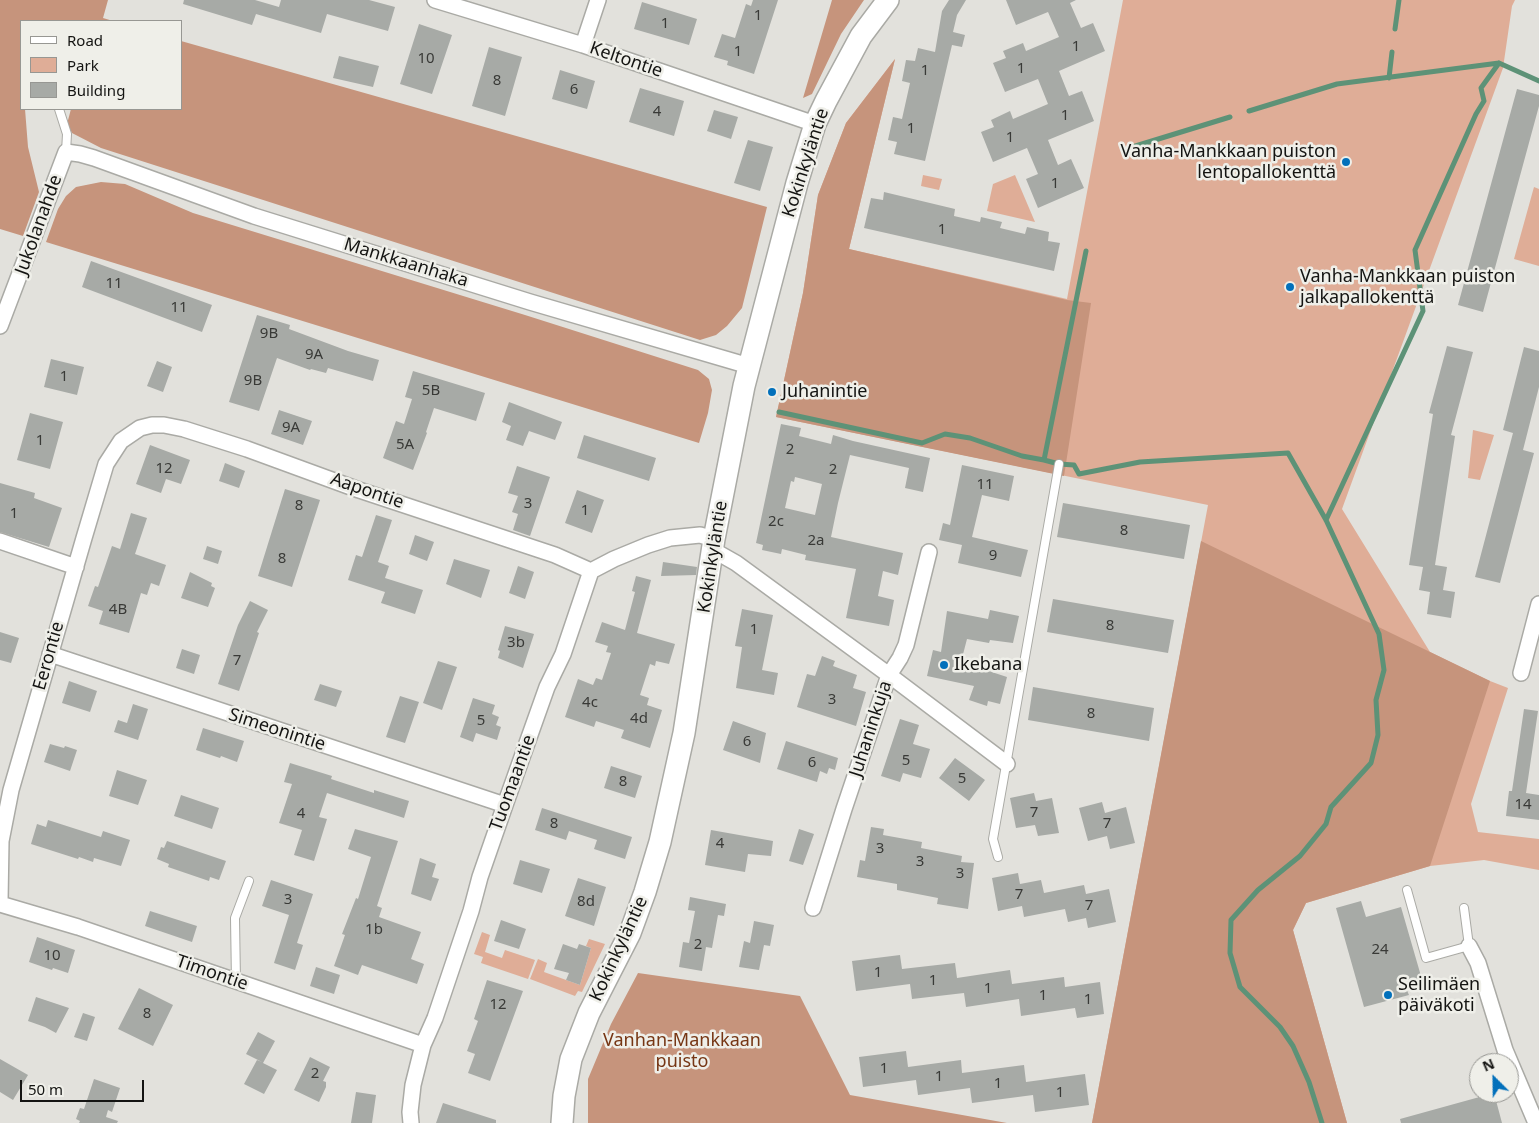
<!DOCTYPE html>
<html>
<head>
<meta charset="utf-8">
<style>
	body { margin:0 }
	#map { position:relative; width:1539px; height:1123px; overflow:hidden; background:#e2e1dc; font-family:"Noto Sans",sans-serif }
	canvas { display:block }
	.legend { position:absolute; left:20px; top:20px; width:162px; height:90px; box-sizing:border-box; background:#efefe9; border:1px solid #979793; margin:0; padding:6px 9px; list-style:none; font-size:15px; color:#141412 }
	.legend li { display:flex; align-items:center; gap:10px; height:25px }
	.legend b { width:25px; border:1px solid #979793 }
	.north { position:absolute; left:1469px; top:1053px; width:50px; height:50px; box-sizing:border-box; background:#efefe9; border:1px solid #979793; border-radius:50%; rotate:337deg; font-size:14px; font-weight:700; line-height:20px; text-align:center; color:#141412 }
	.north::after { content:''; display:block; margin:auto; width:18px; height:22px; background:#0270bb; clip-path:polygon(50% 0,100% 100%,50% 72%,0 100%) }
	.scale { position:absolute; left:20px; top:1080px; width:124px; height:22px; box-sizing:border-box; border:2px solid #141412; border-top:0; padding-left:6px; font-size:15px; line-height:18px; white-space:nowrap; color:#141412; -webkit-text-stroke:4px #efefe9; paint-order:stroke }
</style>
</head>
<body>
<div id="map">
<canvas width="1539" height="1123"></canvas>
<ul class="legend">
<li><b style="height:6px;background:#fff"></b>Road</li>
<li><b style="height:14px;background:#dfad97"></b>Park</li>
<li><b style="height:14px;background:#a7aaa6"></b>Building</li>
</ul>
<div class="north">N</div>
<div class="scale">50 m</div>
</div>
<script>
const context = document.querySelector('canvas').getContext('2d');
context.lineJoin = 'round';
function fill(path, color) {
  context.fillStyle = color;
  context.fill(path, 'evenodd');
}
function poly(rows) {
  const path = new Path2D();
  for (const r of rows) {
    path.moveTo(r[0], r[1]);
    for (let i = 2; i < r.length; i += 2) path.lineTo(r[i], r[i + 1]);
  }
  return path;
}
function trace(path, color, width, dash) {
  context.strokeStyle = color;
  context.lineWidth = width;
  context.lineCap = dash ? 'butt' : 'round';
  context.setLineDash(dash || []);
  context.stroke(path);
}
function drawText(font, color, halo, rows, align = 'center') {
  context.font = font + ' "Noto Sans",sans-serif';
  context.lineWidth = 5;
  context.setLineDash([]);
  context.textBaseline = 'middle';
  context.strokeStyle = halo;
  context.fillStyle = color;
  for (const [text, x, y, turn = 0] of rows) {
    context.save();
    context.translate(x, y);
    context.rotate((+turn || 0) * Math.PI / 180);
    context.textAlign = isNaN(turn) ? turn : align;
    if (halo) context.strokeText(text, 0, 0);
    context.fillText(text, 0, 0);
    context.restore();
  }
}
fill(poly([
	[1123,0,1515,0,1512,6,1503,68,1342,509,1430,652,1490,681,1508,688,1471,804,1478,832,1539,839,1539,870,1484,860,1430,866,1306,903,1293,930,1347,1123,1092,1123,1208,505,776,417,803,293,818,195,846,123,895,59,849,249,1067,299],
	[923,175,942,179,939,190,921,186],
	[1015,175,1035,222,987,211,993,184],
	[1534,187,1539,189,1539,266,1514,259],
	[1473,430,1494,435,1480,480,1468,478],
	[482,932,490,935,485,952,502,958,505,950,535,960,528,979,481,963,483,957,474,954],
	[589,939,605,944,582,992,578,991,575,996,530,979,538,959,547,963,544,972,580,985,591,948,586,946]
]), '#dfad97');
fill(poly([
	[0,0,108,0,103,18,113,21,21,21,21,109,25,109,28,147,39,192,23,236,0,229],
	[832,0,864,0,841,34,812,94,803,98],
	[181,41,767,207,742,308,727,326,716,335,700,340,101,148,72,133,67,124,71,109,181,109],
	[895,59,849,249,1067,300,1091,303,1064,476,776,417,803,293,818,195,846,123],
	[101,182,125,184,193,213,525,315,698,370,709,379,712,390,708,413,699,443,46,242,58,209,66,196,76,187],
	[1201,541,1490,681,1430,866,1306,903,1293,930,1347,1123,1092,1123],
	[638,973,800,996,850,1095,1007,1123,588,1123,588,1079,611,1024]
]), '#c6947c');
trace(poly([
	[1395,29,1399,0],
	[1389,78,1392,52],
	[1249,111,1337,84,1499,63,1539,81],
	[1129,148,1230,117],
	[779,412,922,443,945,434,970,438,1022,456,1044,460,1059,464,1074,465,1079,474,1140,462,1288,453,1326,520,1379,634,1384,670,1376,700,1378,735,1371,763,1331,807,1326,824,1300,856,1258,890,1231,920,1230,953,1240,987,1280,1027,1293,1046,1309,1082,1322,1123],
	[1044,460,1086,251],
	[1326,520,1423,311,1415,250,1476,114,1484,101,1481,88,1499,63]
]), '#5d9277', 5);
fill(poly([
	[184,0,255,0,279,7,281,0,369,0,395,7,388,31,327,14,321,33,256,14,252,25,183,4],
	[753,0,778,0,754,74,727,65,728,61,714,57,722,34,735,38,746,4,751,6],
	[949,0,966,0,957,15,953,32,965,35,962,47,952,45,925,161,894,154,897,142,888,140,893,117,902,119,910,83,902,81,906,60,915,61,918,48,935,52,942,11],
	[1006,0,1076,0,1070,3,1081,28,1093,23,1105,51,1059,71,1069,96,1082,91,1094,121,1048,140,1058,165,1071,159,1084,188,1038,208,1026,179,1038,174,1027,148,993,162,981,132,994,127,991,120,1010,111,1013,119,1048,104,1038,79,1005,92,993,63,1006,58,1003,51,1023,43,1026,51,1059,37,1048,12,1016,25],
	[642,2,697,19,689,45,634,29],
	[419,24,452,35,432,94,400,84],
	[489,47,522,57,505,116,472,106],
	[339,56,379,66,373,87,333,78],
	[560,70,595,81,587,109,552,99],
	[640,88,684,101,674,136,629,122],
	[1517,89,1539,95,1539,106,1483,312,1458,305],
	[714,110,738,117,731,139,707,131],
	[748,140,773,147,760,191,734,183],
	[884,192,955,209,954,216,980,222,981,217,1002,222,1000,228,1025,234,1027,227,1049,232,1048,241,1060,243,1054,271,864,228,871,198,883,200],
	[91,261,212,305,202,332,82,287],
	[257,315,290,325,289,329,348,351,379,360,373,381,328,368,326,373,311,369,310,370,277,358,259,411,229,402],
	[1447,346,1473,352,1451,435,1455,436,1435,565,1447,567,1443,590,1455,592,1451,618,1427,614,1430,592,1419,590,1423,567,1409,565,1433,414,1429,413],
	[1524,347,1539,351,1539,387,1523,450,1534,453,1500,583,1475,577,1513,433,1503,430],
	[51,359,84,367,77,395,44,387],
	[157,361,172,367,163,392,147,386],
	[413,371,485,393,476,421,434,408,426,432,427,433,413,470,383,458,396,421,404,424,412,399,405,397],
	[509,402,562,422,555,440,529,431,523,446,506,440,511,426,502,422],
	[279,410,312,421,303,445,271,434],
	[30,413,63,422,50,469,17,460],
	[781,424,801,428,799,436,831,444,833,435,853,441,930,458,923,492,905,488,909,468,850,455,838,503,831,537,903,553,898,575,883,571,878,596,894,600,889,626,846,618,856,569,805,560,806,555,782,549,781,554,762,550,763,545,756,543],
	[795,477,822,484,815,515,785,508,791,481,794,482],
	[584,435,656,458,649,481,577,458],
	[150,445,190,460,181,484,166,479,161,493,136,484],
	[225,463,245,471,239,488,219,481],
	[962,465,1014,476,1009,501,982,495,972,537,1028,550,1021,577,958,563,962,545,939,540,943,523,950,525],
	[517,466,550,477,530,536,513,530,518,514,512,512,518,496,508,493],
	[0,483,35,493,34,498,62,508,49,547,0,532],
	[285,489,320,500,292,587,258,576],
	[577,490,604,500,592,533,565,523],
	[1063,503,1190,525,1184,559,1057,537],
	[131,513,147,518,135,554,166,565,159,586,151,583,147,595,141,593,129,633,99,624,103,611,88,606,95,586,98,587,112,546,120,549],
	[376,515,392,520,378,562,389,566,385,578,423,590,415,614,381,603,385,592,348,580,356,555,362,557],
	[415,535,434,542,427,561,409,554],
	[207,546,222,551,218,564,203,559],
	[454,559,490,570,481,598,446,584],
	[663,562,697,567,696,575,661,576],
	[518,566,534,572,525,599,509,593],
	[190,572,212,583,211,586,215,588,208,607,181,598],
	[636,576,651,580,637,633,675,644,669,664,656,661,655,666,650,664,640,695,649,698,647,705,662,710,650,748,621,738,624,730,596,721,594,727,565,717,578,679,593,685,596,678,602,680,611,653,606,652,608,646,595,642,602,622,625,630,635,592,632,591],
	[1053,599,1174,620,1168,653,1047,632],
	[250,601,268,610,257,632,259,633,239,691,218,684,238,625],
	[742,609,773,615,762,670,778,673,774,695,736,688,742,647,735,646],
	[990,610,1019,616,1013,643,990,640,989,643,967,639,961,662,1007,677,1000,704,988,701,987,706,969,700,974,686,927,676,933,650,941,652,947,611,988,619],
	[505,626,534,634,523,668,498,658,500,651,498,650],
	[0,632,19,638,11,663,0,660],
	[182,649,200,655,194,674,176,668],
	[822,656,835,661,833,666,857,675,853,688,866,692,856,726,797,707,807,674,815,676],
	[438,661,457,667,442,710,423,703],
	[69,681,97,691,90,712,62,703],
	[320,684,342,691,336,707,314,700],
	[1033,687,1154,708,1149,741,1028,720],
	[400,696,419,702,405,743,386,737],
	[473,698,495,705,492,714,499,717,496,725,501,727,497,740,476,733,473,742,460,737],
	[133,704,148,709,138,740,114,732,118,720,127,723],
	[1524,709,1538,711,1526,793,1539,795,1539,820,1506,816,1509,791,1512,791],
	[900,719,919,725,913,744,930,749,921,778,903,773,900,782,881,776],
	[733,721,766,733,760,763,723,750],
	[203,728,244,741,237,762,221,756,220,758,196,750],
	[786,741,838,758,835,770,829,768,827,774,820,771,817,782,777,769],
	[50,744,64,748,65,746,77,750,70,771,44,762],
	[955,758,985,780,969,801,939,778],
	[290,763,332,776,331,779,374,793,374,790,409,801,404,818,327,793,319,817,327,819,314,861,294,855,302,830,279,823,292,784,284,782],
	[611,766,642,776,635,798,604,788],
	[117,770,147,780,138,805,109,796],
	[1034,793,1036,801,1052,798,1059,833,1038,836,1035,825,1016,828,1010,798],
	[181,795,219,808,212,829,174,816],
	[1102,802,1105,813,1126,807,1135,843,1110,849,1107,836,1088,841,1079,808],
	[542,808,632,837,625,859,594,849,597,840,569,831,566,840,535,830],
	[48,820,101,837,103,831,130,840,121,866,94,858,93,862,79,857,78,859,31,844,37,824,46,827],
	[871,827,884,829,883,835,922,842,921,848,962,856,961,862,974,863,968,909,937,904,938,898,897,890,897,884,857,877,860,860,865,861],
	[355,829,398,841,377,906,382,908,379,917,421,932,411,959,424,964,417,984,362,965,358,975,334,966,345,935,342,934,356,898,358,899,371,857,348,849],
	[799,829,814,834,803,865,789,861],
	[711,830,773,841,771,856,748,854,745,872,705,865],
	[167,841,226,861,219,880,210,877,209,881,168,867,169,864,157,859,161,847,164,848],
	[420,858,436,864,432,877,439,879,431,901,411,894],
	[520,860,550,869,542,893,513,884],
	[1018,873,1020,884,1041,880,1044,893,1084,885,1086,894,1109,889,1116,922,1088,928,1086,918,1068,922,1065,909,1024,917,1022,906,998,911,992,878],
	[578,878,606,887,594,926,565,916],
	[271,880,313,894,297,943,303,945,295,970,274,963,289,915,262,906],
	[690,897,726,904,724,916,718,915,712,948,706,947,702,971,679,967,683,942,689,943,695,911,688,910],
	[1361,901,1366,917,1401,907,1423,983,1406,988,1409,995,1364,1007,1336,908],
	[150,911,197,926,192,942,145,926],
	[501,920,526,929,519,949,494,941],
	[754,921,774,925,770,946,764,945,759,970,739,967,744,941,750,943],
	[37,937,75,950,68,973,53,968,52,970,29,962],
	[563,944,577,949,579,944,591,948,580,985,566,980,569,973,554,969],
	[900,955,902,969,955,963,957,978,1010,970,1012,984,1064,977,1065,987,1100,982,1104,1014,1077,1018,1075,1008,1021,1016,1019,999,966,1007,964,993,912,999,910,984,856,991,852,961],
	[316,967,340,975,334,994,310,986],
	[487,980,523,991,490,1081,468,1073,475,1054,467,1051,478,1021,474,1019],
	[139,988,173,1005,153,1046,118,1029],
	[36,997,69,1008,56,1033,45,1027,28,1021],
	[83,1013,95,1017,87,1041,74,1037],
	[258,1032,275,1041,263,1063,277,1070,264,1094,244,1084,257,1060,262,1062,246,1054],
	[906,1051,908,1067,961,1060,962,1073,1024,1065,1026,1082,1085,1074,1089,1105,1035,1112,1033,1095,972,1103,970,1088,918,1095,916,1080,863,1087,859,1057],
	[310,1057,330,1067,323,1081,326,1082,326,1087,319,1102,294,1090],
	[0,1059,28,1075,13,1100,0,1092],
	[94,1079,120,1088,112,1112,108,1110,106,1117,118,1121,117,1123,79,1123,80,1121,76,1119,80,1108,84,1109],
	[356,1092,376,1095,372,1123,351,1123],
	[1494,1093,1502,1123,1401,1123,1400,1119],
	[443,1103,496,1120,496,1123,436,1123]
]), '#a7aaa6');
const service = poly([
	[59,109,67,134,66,152],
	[998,857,993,839,1059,464],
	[1407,890,1426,958,1469,946,1464,908],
	[236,982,235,918,249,881]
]);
const minor = poly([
	[435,0,583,45,815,124],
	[583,45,598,0],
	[0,326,66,152,80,154,94,158,254,216,530,302,749,366],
	[0,541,76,567],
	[713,550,736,563,889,675,1007,764],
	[50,654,505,805],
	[1521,673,1539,604],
	[0,901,1,841,11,790,84,538,106,464,121,441,140,428,152,425,164,425,184,429,247,449,359,490,555,555,591,571],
	[0,904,78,927,423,1045],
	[813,908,844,809,889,675,900,658,906,645,929,552],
	[1469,946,1478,963,1505,1050,1536,1123],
	[411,1123,410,1112,413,1085,423,1045,435,1018,471,911,480,877,505,805,547,687,563,654,591,571,614,559,648,545,670,538,700,535,714,539]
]);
const secondary = poly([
	[562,1123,564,1096,571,1059,589,1013,630,933,645,892,660,842,684,733,714,539,744,386,797,183,815,124,826,101,861,36,888,0]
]);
trace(service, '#aaaaa5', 10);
trace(minor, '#aaaaa5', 18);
trace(secondary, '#aaaaa5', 24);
trace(service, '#fff', 8);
trace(minor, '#fff', 15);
trace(secondary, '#fff', 21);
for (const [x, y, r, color] of [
	[1346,162,5,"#0270bb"],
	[1290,287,5,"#0270bb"],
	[772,392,5,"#0270bb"],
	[944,665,5,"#0270bb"],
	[1388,995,5,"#0270bb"]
]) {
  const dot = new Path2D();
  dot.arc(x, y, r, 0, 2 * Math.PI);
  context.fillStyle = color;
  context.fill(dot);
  trace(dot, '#efefe9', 2);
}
drawText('15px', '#393a37', null, [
	["1",758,16],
	["1",665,24],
	["1",1076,47],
	["1",738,52],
	["10",426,59],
	["1",1021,69],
	["1",925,71],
	["8",497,81],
	["6",574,90],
	["4",657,112],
	["1",1065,116],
	["1",911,129],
	["1",1010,138],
	["1",1055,184],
	["1",942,230],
	["11",114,284],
	["11",179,308],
	["9B",269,334],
	["9A",314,355],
	["1",64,377],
	["9B",253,381],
	["5B",431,391],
	["9A",291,428],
	["1",40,441],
	["5A",405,445],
	["2",790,450],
	["12",164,469],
	["2",833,470],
	["11",985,485],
	["3",528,504],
	["8",299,506],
	["1",585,511],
	["1",14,514],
	["2c",776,522],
	["8",1124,531],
	["2a",816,541],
	["9",993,556],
	["8",282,559],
	["4B",118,610],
	["8",1110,626],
	["1",754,630],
	["3b",516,643],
	["7",237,661],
	["3",832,700],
	["4c",590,703],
	["8",1091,714],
	["4d",639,719],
	["5",481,721],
	["6",747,742],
	["5",906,761],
	["6",812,763],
	["5",962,779],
	["8",623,782],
	["14",1523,805],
	["7",1034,813],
	["4",301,814],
	["8",554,824],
	["7",1107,824],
	["4",720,844],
	["3",880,849],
	["3",920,862],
	["3",960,874],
	["7",1019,895],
	["3",288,900],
	["8d",586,902],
	["7",1089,906],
	["1b",374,930],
	["2",698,945],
	["24",1380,950],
	["10",52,956],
	["1",878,973],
	["1",933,981],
	["1",988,989],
	["1",1043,996],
	["1",1088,1000],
	["12",498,1005],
	["8",147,1014],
	["1",884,1069],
	["2",315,1074],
	["1",939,1077],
	["1",998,1084],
	["1",1060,1093]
]);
drawText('18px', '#141412', '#efefe9', [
	["Keltontie",626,60,19],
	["Kokinkyläntie",806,163,-72],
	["Jukolanahde",39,225,-70],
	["Mankkaanhaka",406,263,17],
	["Aapontie",367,491,19],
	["Kokinkyläntie",713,557,-81],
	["Eerontie",49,656,-74],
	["Juhaninkuja",871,729,-72],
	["Simeonintie",277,730,18],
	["Tuomaantie",513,783,-70],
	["Kokinkyläntie",619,949,-65],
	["Timontie",212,973,19]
]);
drawText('18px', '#141412', '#efefe9', [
	["Vanha-Mankkaan puiston",1336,152,"right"],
	["lentopallokenttä",1336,173,"right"],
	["Vanha-Mankkaan puiston",1300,277],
	["jalkapallokenttä",1300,298],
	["Juhanintie",782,392],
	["Ikebana",954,665],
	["Seilimäen",1398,985],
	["päiväkoti",1398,1006]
], 'left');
drawText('18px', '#763614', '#efefe9', [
	["Vanhan-Mankkaan",682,1041],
	["puisto",682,1062]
]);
</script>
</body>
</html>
